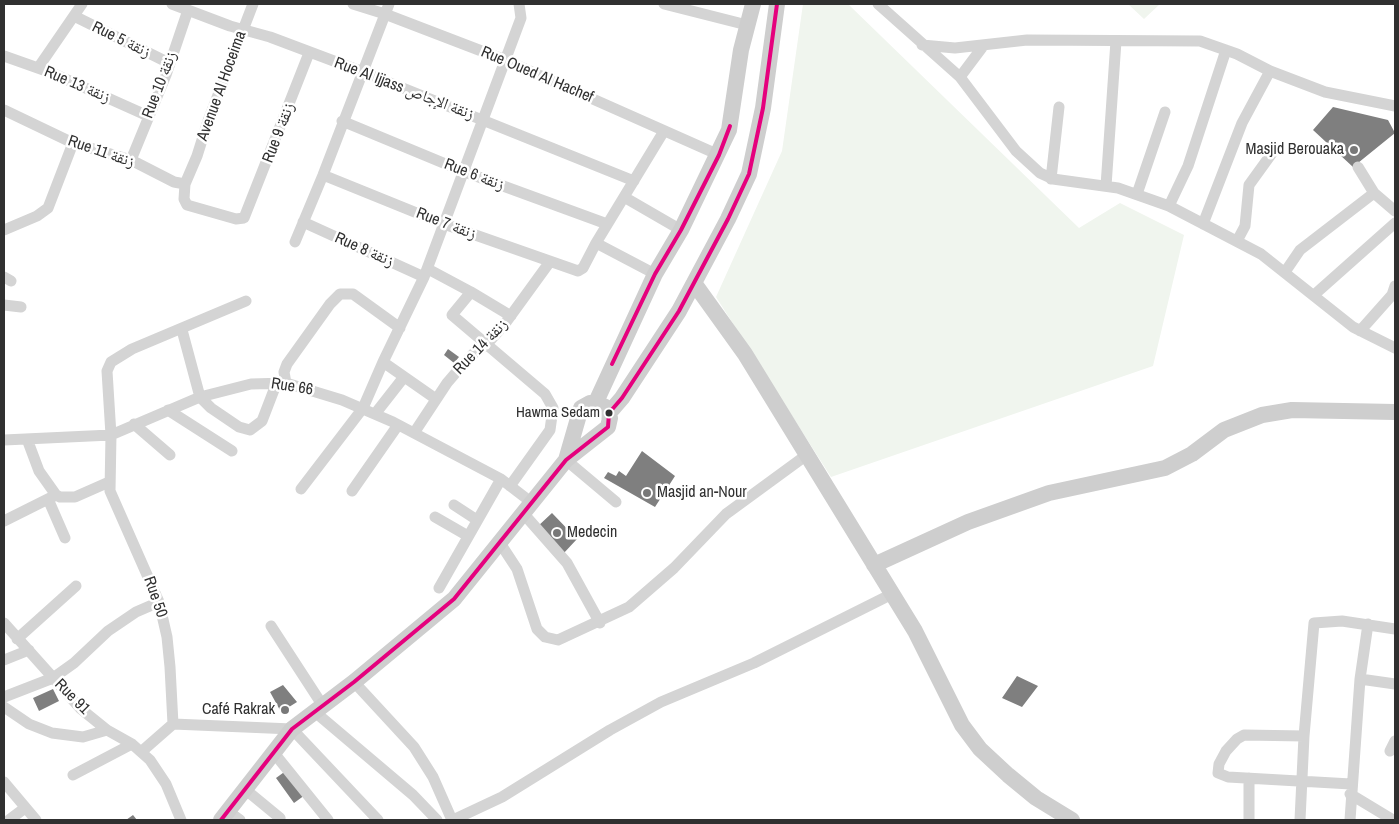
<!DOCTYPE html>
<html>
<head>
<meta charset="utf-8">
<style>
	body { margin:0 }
	#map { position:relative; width:1399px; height:824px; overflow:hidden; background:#fff; font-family:"Archivo Narrow",sans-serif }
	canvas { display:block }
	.frame { position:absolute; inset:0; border:5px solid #303030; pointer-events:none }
</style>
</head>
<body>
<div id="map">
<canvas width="1399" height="824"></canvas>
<div class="frame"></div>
</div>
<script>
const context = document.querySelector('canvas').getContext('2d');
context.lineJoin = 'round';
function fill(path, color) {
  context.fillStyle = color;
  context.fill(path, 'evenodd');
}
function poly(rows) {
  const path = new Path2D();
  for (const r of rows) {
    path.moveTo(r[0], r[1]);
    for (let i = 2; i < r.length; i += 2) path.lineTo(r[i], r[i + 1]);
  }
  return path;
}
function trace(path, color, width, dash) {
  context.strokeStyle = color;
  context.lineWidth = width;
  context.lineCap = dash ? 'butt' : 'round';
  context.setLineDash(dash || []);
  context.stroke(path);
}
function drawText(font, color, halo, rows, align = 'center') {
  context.font = font + ' "Archivo Narrow","Noto Naskh Arabic",sans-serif';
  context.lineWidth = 5;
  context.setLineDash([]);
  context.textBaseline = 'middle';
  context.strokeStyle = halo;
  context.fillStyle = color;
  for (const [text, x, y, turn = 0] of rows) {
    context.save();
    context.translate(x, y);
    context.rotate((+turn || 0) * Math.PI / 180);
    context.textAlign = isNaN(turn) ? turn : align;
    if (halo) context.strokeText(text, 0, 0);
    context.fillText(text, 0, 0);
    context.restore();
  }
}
fill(poly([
	[803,4,848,4,1079,228,1120,203,1184,235,1153,366,831,477,716,297,782,151],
	[1128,4,1160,4,1144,19]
]), '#f0f5ee');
fill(poly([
	[1333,107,1388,120,1395,133,1353,167,1313,130],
	[448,349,459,357,454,363,444,355],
	[642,451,675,476,655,507,604,478,608,472,616,476,619,471,626,476],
	[552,513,577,539,563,554,537,527],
	[1017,676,1038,686,1022,707,1002,698],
	[283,685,297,702,281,712,270,692],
	[53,689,59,701,39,711,33,698],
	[287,770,305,795,294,803,276,778],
	[133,815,137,820,126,820]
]), '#7f7f7f');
trace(poly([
	[172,4,230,26,270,37,363,72,634,181],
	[353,4,385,14,505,60,719,155],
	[664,4,747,25],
	[878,4,960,77,1016,151,1040,173,1053,179,1118,188,1169,206,1261,254,1353,327,1395,348],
	[74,16,169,63],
	[922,45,955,48,1027,40,1200,41,1237,54,1270,71,1325,92,1395,106],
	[4,56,52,73,148,116],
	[38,68,82,4],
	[960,77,984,45],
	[4,110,73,143,131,160,174,182,185,184,197,156,208,121,253,4],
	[342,121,465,172,607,224],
	[131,160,166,75,188,10],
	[1358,167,1374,193,1395,211],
	[323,175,444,224,578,271,583,268,596,243,664,131],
	[1051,179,1059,107],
	[185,184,184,199,187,205,236,219,244,218,309,53],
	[1106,186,1116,41],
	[1137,194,1165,112],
	[624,197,681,230],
	[1169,206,1188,166,1226,50],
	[303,222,424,277],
	[1203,224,1242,123,1270,71],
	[4,230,37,216,48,208,73,143],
	[1237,241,1245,226,1249,185,1275,149],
	[295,242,323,175,389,4],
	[596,243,655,274],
	[428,269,471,292],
	[1285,272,1300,250,1374,193],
	[4,277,11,281],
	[1314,295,1395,223],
	[4,305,21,307],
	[182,330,200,397,211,408,239,427,250,430,262,421,277,382],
	[1360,331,1392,295,1395,286],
	[383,362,436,399],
	[286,383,284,372,287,364,330,304,340,294,353,294,400,328],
	[168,410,232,451],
	[375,414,404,377],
	[134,424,170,455],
	[414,433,447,383,459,369,473,354,486,345,504,325,549,263],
	[27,439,39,471,56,495,60,497,75,497,109,482],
	[4,440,111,435,200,397,251,384,286,383,342,400,393,422,501,479,531,502],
	[566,460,616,502],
	[510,486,550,430,553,408,545,394,452,315,471,292,511,316],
	[301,489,363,408,383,362,424,277,521,18,519,4],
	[352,491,398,425],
	[48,499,65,538],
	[454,505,477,520],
	[523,513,567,563,600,623],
	[435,517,468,536],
	[4,521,56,495],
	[500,543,517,569,537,629,545,637,558,640,629,607,674,568,726,514,808,454],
	[439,588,501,479],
	[4,623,81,709,107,730,132,744,150,760,166,784,181,820],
	[271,626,323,706],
	[17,639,76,586],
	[4,660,29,650],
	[1360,679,1395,684],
	[354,682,414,747,433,777,452,820],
	[4,697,53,678,74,663,108,631,136,612,159,602],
	[4,707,29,724,52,733,83,737,107,730],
	[315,712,413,795,437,820],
	[173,724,292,729,378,820],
	[1304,736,1244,735,1237,739,1226,751,1219,764,1218,773,1228,777,1351,784],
	[1390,751,1395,741],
	[141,752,173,724,170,667,167,637,159,602,110,491,111,435,107,371,111,362,132,349,246,301],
	[274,753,328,820],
	[73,775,132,744],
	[1249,778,1249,820],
	[4,782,36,820],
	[246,790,280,818,279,820],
	[1350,794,1393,820],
	[229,812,240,820],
	[9,820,25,808],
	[453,820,502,797,610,730,661,702,754,663,892,594],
	[1300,820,1304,736,1314,623,1342,621,1395,629],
	[1350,820,1360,679,1368,624]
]), '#d4d4d4', 11);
trace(poly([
	[694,283,745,354,915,631,962,725,980,749,1008,775,1036,798,1072,820],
	[596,402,655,274,681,230,729,130,741,50,753,4],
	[609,413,622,398,679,311,728,219,749,174,763,108,777,4],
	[874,565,968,522,1049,493,1165,468,1192,454,1224,430,1262,415,1292,410,1395,412],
	[221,820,292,729,354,682,454,599,566,460,608,427,610,418,604,406,590,403,581,408,566,460]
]), '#cecece', 16);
trace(poly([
	[612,364,655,274,681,230,719,155,730,126],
	[221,820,292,729,354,682,454,599,566,460,608,427,609,413,622,398,679,311,728,219,749,174,763,108,777,4]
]), '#e5007d', 4);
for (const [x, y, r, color] of [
	[1354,150,5,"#787878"],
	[609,413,4.5,"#303030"],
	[647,493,5,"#787878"],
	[557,533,5,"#787878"],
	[285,710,5,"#787878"]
]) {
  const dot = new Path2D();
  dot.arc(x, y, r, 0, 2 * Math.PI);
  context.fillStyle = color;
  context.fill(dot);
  trace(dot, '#fff', 2);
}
drawText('15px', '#303030', '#fff', [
	["Hawma Sedam",600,413]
], 'right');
drawText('16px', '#303030', '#fff', [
	["Rue 5 زنقة",121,40,26],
	["Rue Oued Al Hachef",537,75,23],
	["Rue 13 زنقة",77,85,23],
	["Rue 10 زنقة",160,85,-69],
	["Avenue Al Hoceima",222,86,-70],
	["Rue Al Ijjass زنقة الإجاص",404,89,21],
	["Rue 9 زنقة",279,133,-69],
	["Rue 11 زنقة",101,152,19],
	["Rue 6 زنقة",474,175,21],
	["Rue 7 زنقة",446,224,21],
	["Rue 8 زنقة",364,250,24],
	["Rue 14 زنقة",481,347,-46],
	["Rue 66",292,387,9],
	["Rue 50",155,597,71],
	["Rue 91",72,697,45]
]);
drawText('16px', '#303030', '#fff', [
	["Masjid Berouaka",1344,150],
	["Masjid an-Nour",657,493,"left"],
	["Medecin",567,533,"left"],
	["Café Rakrak",275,710]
], 'right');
</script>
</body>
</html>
